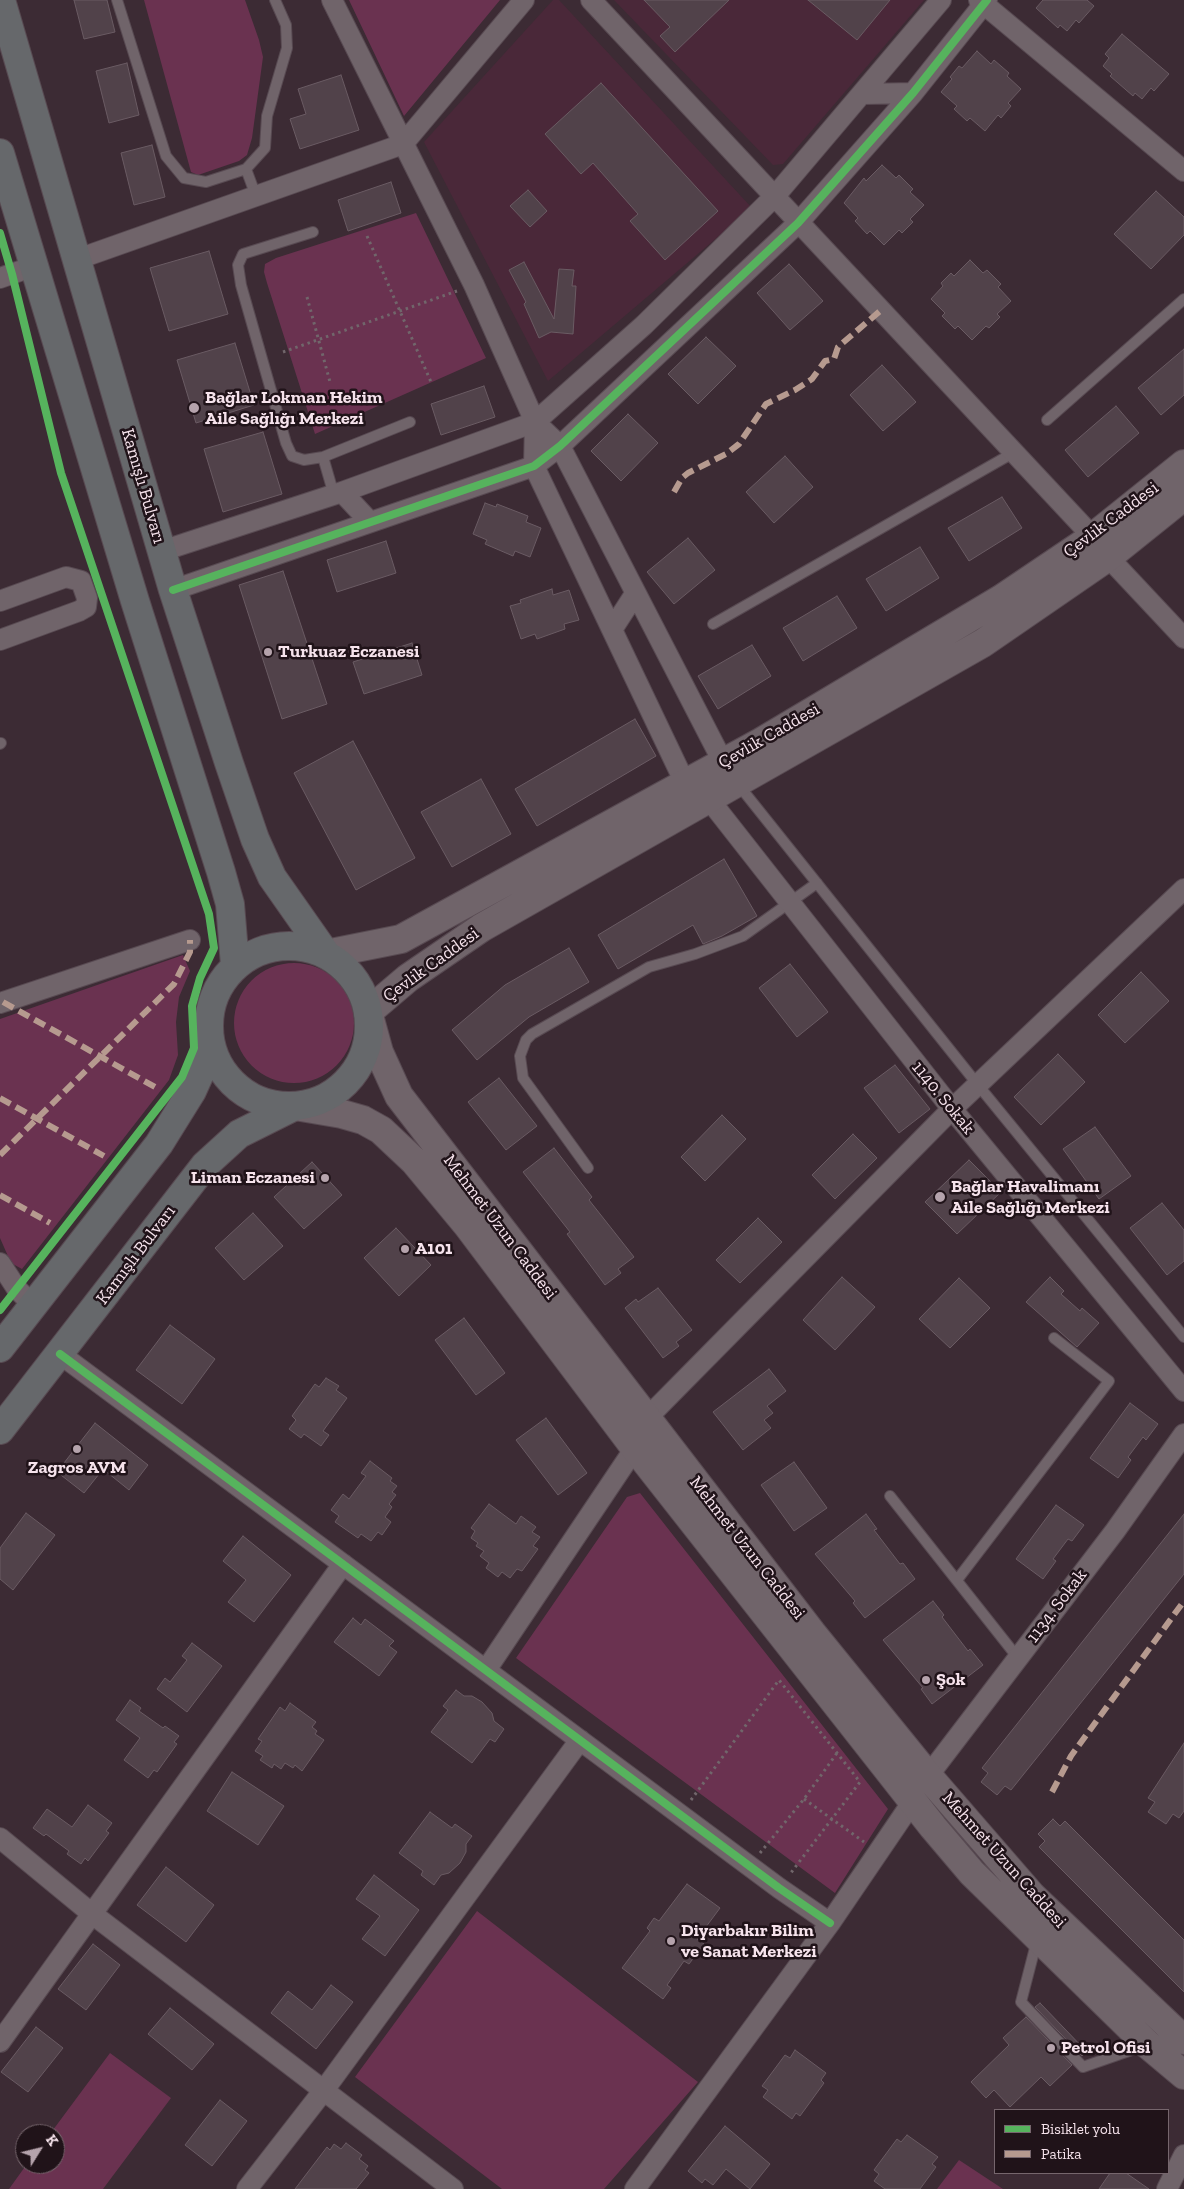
<!DOCTYPE html>
<html>
<head>
<meta charset="utf-8">
<style>
	body { margin:0 }
	#map { position:relative; width:1184px; height:2189px; overflow:hidden; background:#3c2b34; font-family:"Zilla Slab",serif }
	canvas { display:block }
	.legend { position:absolute; left:994px; top:2109px; width:175px; height:65px; box-sizing:border-box; background:#201319; border:1px solid #76666d; margin:0; padding:6px 9px; list-style:none; font-size:15px; color:#f6e3ec }
	.legend li { display:flex; align-items:center; gap:10px; height:25px }
	.legend b { width:25px; border:1px solid #76666d }
	.north { position:absolute; left:15px; top:2124px; width:50px; height:50px; box-sizing:border-box; background:#201319; border:1px solid #76666d; border-radius:50%; rotate:54deg; font-size:14px; font-weight:700; line-height:20px; text-align:center; color:#f6e3ec }
	.north::after { content:''; display:block; margin:auto; width:18px; height:22px; background:#b5a3ac; clip-path:polygon(50% 0,100% 100%,50% 72%,0 100%) }
</style>
</head>
<body>
<div id="map">
<canvas width="1184" height="2189"></canvas>
<ul class="legend">
<li><b style="height:6px;background:#56b35d"></b>Bisiklet yolu</li>
<li><b style="height:6px;background:#b69a8f"></b>Patika</li>
</ul>
<div class="north">K</div>
</div>
<script>
const context = document.querySelector('canvas').getContext('2d');
context.lineJoin = 'round';
function fill(path, color) {
  context.fillStyle = color;
  context.fill(path, 'evenodd');
}
function poly(rows) {
  const path = new Path2D();
  for (const r of rows) {
    if (r.length === 3) {
      path.moveTo(r[0] + r[2], r[1]);
      path.arc(r[0], r[1], r[2], 0, 2 * Math.PI);
      continue;
    }
    path.moveTo(r[0], r[1]);
    for (let i = 2; i < r.length; i += 2) path.lineTo(r[i], r[i + 1]);
  }
  return path;
}
function trace(path, color, width, dash) {
  context.strokeStyle = color;
  context.lineWidth = width;
  context.lineCap = dash ? 'butt' : 'round';
  context.setLineDash(dash || []);
  context.stroke(path);
}
function drawText(font, color, halo, rows, align = 'center') {
  context.font = font + ' "Zilla Slab",serif';
  context.lineWidth = 5;
  context.setLineDash([]);
  context.textBaseline = 'middle';
  context.strokeStyle = halo;
  context.fillStyle = color;
  for (const [text, x, y, turn = 0] of rows) {
    context.save();
    context.translate(x, y);
    context.rotate((+turn || 0) * Math.PI / 180);
    context.textAlign = isNaN(turn) ? turn : align;
    if (halo) context.strokeText(text, 0, 0);
    context.fillText(text, 0, 0);
    context.restore();
  }
}
fill(poly([
	[553,0,559,0,752,208,548,381,424,142],
	[614,0,924,0,783,164,773,165]
]), '#4a2839');
fill(poly([
	[144,0,245,0,259,40,263,57,252,138,247,155,239,161,198,175,191,172],
	[349,0,500,0,404,116],
	[416,213,486,358,315,434,267,283,264,272,265,264,276,258],
	[183,955,190,971,179,997,176,1022,178,1055,169,1080,22,1269,11,1263,0,1238,0,1019],
	[294,1023,60],
	[640,1493,888,1809,835,1893,516,1658,627,1497],
	[477,1911,698,2082,604,2189,502,2189,355,2077],
	[110,2053,171,2098,103,2189,9,2189,27,2164,55,2164,55,2134,50,2134],
	[959,2160,1003,2189,937,2189]
]), '#6a3250');
const building = poly([
	[74,0,107,0,115,32,84,39,74,0],
	[644,0,729,0,675,52,660,36,670,27,644,0],
	[808,0,890,0,857,40,808,0],
	[1043,0,1087,0,1094,6,1079,23,1076,20,1067,31,1060,25,1058,28,1036,8,1043,0],
	[1122,34,1169,74,1154,91,1151,88,1142,99,1135,93,1133,96,1110,76,1112,74,1103,66,1109,58,1105,54,1122,34],
	[977,51,991,64,994,60,1009,73,1007,76,1021,89,1008,103,1011,106,1001,118,998,115,985,131,970,118,967,121,954,109,957,106,941,92,952,79,950,77,959,66,962,68,977,51],
	[127,63,139,115,109,123,96,71,127,63],
	[341,75,359,130,300,149,290,119,306,114,298,89,341,75],
	[601,83,718,211,665,260,630,221,638,214,593,163,581,174,545,134,601,83],
	[152,145,165,197,134,205,121,153,152,145],
	[882,165,896,178,899,175,913,189,910,192,924,205,910,219,913,222,902,233,899,230,884,245,870,231,867,234,855,221,858,218,844,203,864,178,866,181,882,165],
	[391,182,401,213,348,231,338,200,391,182],
	[528,190,547,211,530,227,510,206,528,190],
	[1156,191,1184,217,1184,235,1151,269,1114,234,1156,191],
	[209,251,228,314,169,331,150,268,209,251],
	[970,260,983,273,987,270,1001,284,998,287,1011,301,997,314,1000,317,989,328,986,326,972,340,958,326,955,329,942,316,945,313,931,299,943,286,941,283,951,273,954,276,970,260],
	[524,262,554,319,559,269,574,270,572,286,576,286,573,334,551,332,539,338,524,304,526,302,509,270,524,262],
	[789,264,823,301,790,330,757,293,789,264],
	[706,337,736,366,698,404,668,374,706,337],
	[235,343,254,405,196,423,177,360,235,343],
	[1184,349,1184,395,1161,415,1138,388,1184,349],
	[882,365,916,402,883,431,850,395,882,365],
	[484,386,495,417,441,435,431,404,484,386],
	[1116,406,1139,433,1088,477,1065,450,1116,406],
	[628,414,658,443,621,481,591,451,628,414],
	[263,432,282,494,223,512,204,449,263,432],
	[785,456,813,487,774,523,746,492,785,456],
	[1002,497,1022,528,969,561,948,528,1002,497],
	[485,503,496,507,497,504,528,516,526,522,541,528,530,557,515,551,513,556,485,544,487,540,473,534,485,503],
	[688,538,715,570,674,604,647,572,688,538],
	[386,541,396,573,337,592,327,560,386,541],
	[920,547,939,578,886,611,866,579,920,547],
	[283,571,327,704,282,719,239,585,283,571],
	[552,589,553,595,569,590,579,620,564,624,565,629,537,639,535,634,521,639,510,606,521,603,520,600,552,589],
	[837,596,857,628,803,661,783,628,837,596],
	[412,643,422,675,364,694,353,662,412,643],
	[752,645,771,676,718,709,698,676,752,645],
	[635,719,656,756,537,826,515,789,635,719],
	[353,741,415,858,356,890,294,773,353,741],
	[481,779,511,834,452,867,421,812,481,779],
	[724,859,757,916,722,936,703,944,693,925,618,969,598,935,724,859],
	[569,948,589,982,529,1017,477,1060,452,1030,505,985,569,948],
	[790,964,828,1012,797,1037,759,988,790,964],
	[1141,972,1169,1001,1125,1043,1098,1015,1141,972],
	[1058,1054,1085,1082,1041,1125,1014,1097,1058,1054],
	[895,1065,930,1109,899,1133,864,1088,895,1065],
	[499,1078,537,1126,506,1150,468,1102,499,1078],
	[722,1115,746,1139,705,1181,681,1157,722,1115],
	[1095,1127,1131,1176,1099,1199,1063,1149,1095,1127],
	[853,1134,877,1158,835,1199,812,1175,853,1134],
	[554,1148,592,1197,589,1200,634,1257,618,1269,621,1273,605,1285,567,1234,570,1232,523,1172,554,1148],
	[969,1160,1001,1192,957,1234,925,1202,969,1160],
	[312,1162,342,1195,304,1229,274,1197,312,1162],
	[1162,1203,1184,1230,1184,1261,1167,1275,1130,1228,1162,1203],
	[253,1213,283,1246,244,1280,215,1248,253,1213],
	[758,1218,782,1242,740,1283,716,1260,758,1218],
	[396,1228,431,1265,399,1296,364,1258,396,1228],
	[842,1277,875,1307,835,1350,803,1320,842,1277],
	[1050,1277,1064,1291,1061,1294,1080,1311,1082,1308,1099,1323,1077,1347,1026,1302,1050,1277],
	[959,1278,990,1308,950,1348,919,1319,959,1278],
	[658,1288,692,1330,676,1342,679,1346,663,1358,625,1308,636,1299,638,1302,658,1288],
	[464,1318,505,1373,476,1395,435,1340,464,1318],
	[170,1325,215,1359,182,1404,136,1370,170,1325],
	[769,1369,786,1391,767,1406,773,1413,764,1420,771,1428,743,1450,713,1412,769,1369],
	[326,1378,339,1386,336,1390,347,1398,323,1431,329,1435,321,1446,304,1434,301,1438,289,1429,296,1420,292,1416,315,1384,319,1387,326,1378],
	[1130,1403,1158,1424,1146,1440,1143,1437,1128,1457,1131,1460,1118,1478,1090,1458,1130,1403],
	[546,1418,587,1473,558,1495,516,1440,546,1418],
	[95,1423,148,1465,129,1490,103,1469,84,1493,57,1472,95,1423],
	[370,1461,392,1478,390,1481,397,1486,392,1492,396,1495,389,1504,392,1507,385,1517,391,1522,382,1535,378,1532,371,1541,361,1534,358,1538,335,1522,339,1516,331,1510,343,1494,349,1499,366,1476,361,1473,370,1461],
	[794,1462,827,1508,794,1531,761,1485,794,1462],
	[489,1504,516,1524,521,1516,536,1527,532,1532,540,1537,533,1546,538,1549,522,1571,517,1569,510,1578,502,1572,498,1577,486,1568,489,1563,480,1556,484,1551,476,1546,478,1543,471,1538,475,1531,471,1528,489,1504],
	[1056,1505,1084,1525,1072,1541,1068,1539,1053,1559,1056,1561,1043,1579,1016,1559,1056,1505],
	[26,1513,55,1535,13,1590,0,1579,0,1548,26,1513],
	[866,1514,877,1529,874,1530,900,1564,903,1563,915,1579,865,1618,853,1603,855,1601,815,1554,866,1514],
	[1184,1514,1184,1574,1011,1790,1005,1786,997,1795,981,1782,988,1773,982,1768,1184,1514],
	[243,1536,291,1575,254,1622,228,1602,246,1580,223,1561,243,1536],
	[933,1601,944,1615,942,1617,968,1651,970,1649,983,1665,932,1704,921,1689,923,1688,883,1640,933,1601],
	[353,1618,361,1625,365,1619,394,1641,389,1646,397,1652,379,1676,334,1642,353,1618],
	[192,1643,222,1666,187,1712,157,1689,165,1678,170,1682,187,1660,182,1656,192,1643],
	[456,1690,464,1696,472,1696,482,1702,492,1713,494,1721,504,1729,495,1742,490,1739,472,1763,431,1732,448,1710,443,1706,456,1690],
	[130,1700,141,1708,139,1711,163,1728,165,1726,179,1736,174,1742,177,1744,157,1772,154,1770,148,1778,124,1760,140,1738,116,1720,130,1700],
	[290,1703,316,1722,312,1727,317,1731,315,1734,324,1740,302,1771,295,1765,293,1768,285,1763,281,1769,274,1764,272,1768,260,1760,263,1756,255,1751,262,1741,258,1739,280,1707,285,1711,290,1703],
	[1184,1743,1184,1811,1179,1818,1173,1814,1166,1824,1148,1812,1155,1802,1148,1798,1184,1743],
	[232,1772,284,1806,258,1845,207,1811,232,1772],
	[88,1805,112,1823,106,1831,109,1833,88,1861,85,1858,81,1864,67,1854,69,1851,46,1834,44,1836,33,1828,47,1809,72,1827,88,1805],
	[430,1812,452,1828,455,1824,472,1836,466,1844,466,1852,460,1863,449,1873,441,1875,434,1885,421,1875,423,1871,399,1853,430,1812],
	[1053,1819,1060,1826,1065,1821,1184,1940,1184,1992,1039,1847,1045,1841,1038,1834,1053,1819],
	[166,1867,214,1905,186,1942,137,1905,166,1867],
	[374,1875,419,1910,385,1956,362,1939,380,1916,356,1899,374,1875],
	[687,1884,720,1908,697,1939,704,1944,689,1964,684,1961,667,1985,671,1988,663,1999,622,1968,650,1931,647,1928,654,1918,659,1921,687,1884],
	[93,1944,120,1965,86,2010,58,1989,93,1944],
	[331,1985,353,2002,316,2049,271,2013,288,1991,312,2010,331,1985],
	[1040,2003,1086,2051,1082,2056,1035,2007,1040,2003],
	[170,2008,214,2044,192,2070,148,2034,170,2008],
	[1026,2017,1072,2065,1050,2086,1041,2077,1010,2107,994,2090,986,2098,971,2082,1009,2045,1003,2038,1026,2017],
	[36,2027,63,2048,28,2092,1,2072,36,2027],
	[795,2050,826,2073,821,2080,824,2083,800,2116,796,2113,792,2119,763,2097,768,2090,762,2086,785,2055,790,2058,795,2050],
	[220,2100,247,2121,212,2166,185,2145,220,2100],
	[725,2126,770,2164,750,2189,726,2169,713,2185,705,2179,702,2183,688,2171,725,2126],
	[907,2135,938,2157,932,2164,936,2167,920,2189,885,2189,874,2181,879,2174,874,2170,897,2139,901,2142,907,2135],
	[346,2143,362,2155,359,2159,368,2166,365,2170,369,2173,356,2189,295,2189,327,2147,330,2150,334,2144,341,2149,346,2143],
	[1110,2173,1126,2173,1149,2189,1099,2189,1110,2173]
]);
fill(building, '#51424a');
trace(building, '#6a5b63', 1);
const lane = poly([
	[117,0,166,156,184,178,206,182,246,169,265,148,267,116,287,48,286,25,275,0],
	[246,169,256,196],
	[313,232,243,254,238,265,241,285,286,443,292,456,304,460,323,457,410,422],
	[1047,420,1184,299],
	[323,457,334,495],
	[713,624,1013,453],
	[0,744,1,743],
	[737,783,978,1085,1184,1337],
	[588,1168,523,1078,520,1056,526,1040,532,1034,649,967,695,954,743,936,817,883],
	[890,1496,1018,1658],
	[957,1580,1109,1381,1054,1338],
	[1037,1940,1021,2002,1083,2067,1146,2045]
]);
const street = poly([
	[332,0,474,285,535,422,560,446,723,762],
	[591,0,1093,537],
	[979,0,1184,171],
	[863,94,913,93],
	[78,259,403,144,524,0],
	[0,278,34,266],
	[535,422,534,466,685,783],
	[342,492,370,522],
	[162,551,342,492,535,422,644,325,775,196,941,0],
	[1108,557,1184,638],
	[173,590,534,466,560,446,798,223,913,93,987,0],
	[0,601,66,577,81,581,87,598,86,607,79,611,0,640],
	[613,628,635,594],
	[708,798,952,1109,1184,1391],
	[0,1003,190,940],
	[0,1263,17,1289,32,1304],
	[60,1354,779,1888,830,1923],
	[647,1418,952,1109,1184,889],
	[486,1670,635,1448],
	[928,1776,1115,1531,1184,1434],
	[0,1838,91,1913,453,2189],
	[0,2042,343,1564],
	[247,2189,324,2090,580,1740],
	[635,2189,830,1923,913,1801],
	[1167,2189,1184,2155]
]);
const secondary = poly([
	[1184,496,1108,557,983,643,481,928,408,978,368,1012,379,1052,399,1096,812,1633,928,1776,1032,1896,1184,2040],
	[326,954,401,939,761,742,1001,599,1093,537,1184,464],
	[295,1106,342,1114,363,1120,381,1130,414,1161,468,1226,635,1448,933,1827,972,1873,1147,2044,1184,2075]
]);
const highway = poly([
	[1,0,173,590,229,763,255,839,272,877,326,954],
	[0,153,135,601,221,872,230,904,235,965],
	[289,1026,80],
	[0,1348,159,1144,192,1091,211,1049],
	[0,1430,205,1165,239,1134,295,1106]
]);
trace(lane, '#584a52', 12);
trace(street, '#584a52', 22);
trace(secondary, '#584a52', 30);
trace(highway, '#584a52', 30);
trace(poly([
	[367,236,431,382],
	[307,297,330,382],
	[283,352,457,291],
	[804,1799,864,1842],
	[691,1800,779,1680,860,1782,790,1874],
	[760,1853,804,1799,837,1753]
]), '#71666b', 3, [2.5, 4]);
trace(lane, '#70646a', 10);
trace(street, '#70646a', 20);
trace(secondary, '#70646a', 28);
trace(highway, '#66686b', 28);
trace(poly([
	[674,492,682,478,688,473,726,454,739,444,766,404,795,390,812,379,825,361,834,359,838,347,880,311],
	[3,1002,155,1087],
	[0,1098,104,1156],
	[0,1155,174,984,190,952,190,940],
	[0,1195,50,1223],
	[1052,1792,1071,1756,1184,1601]
]), '#b69a8f', 6, [12, 6]);
trace(poly([
	[0,233,12,274,61,473,209,914,214,948,200,978,192,1006,194,1048,182,1077,0,1310],
	[173,590,534,466,560,446,798,223,913,93,987,0],
	[60,1354,779,1888,830,1923]
]), '#56b35d', 8);
for (const [x, y, r, color] of [
	[194,408,6,"#b5a3ac"],
	[268,652,5,"#b5a3ac"],
	[325,1178,5,"#b5a3ac"],
	[940,1197,6,"#b5a3ac"],
	[405,1249,5,"#b5a3ac"],
	[77,1449,5,"#b5a3ac"],
	[926,1680,5,"#b5a3ac"],
	[671,1941,5,"#b5a3ac"],
	[1051,2048,5,"#b5a3ac"]
]) {
  const dot = new Path2D();
  dot.arc(x, y, r, 0, 2 * Math.PI);
  context.fillStyle = color;
  context.fill(dot);
  trace(dot, '#201319', 2);
}
drawText('bold 18px', '#f6e3ec', '#201319', [
	["Bağlar Lokman Hekim",205,398],
	["Aile Sağlığı Merkezi",205,419],
	["Turkuaz Eczanesi",278,652],
	["Liman Eczanesi",315,1178,"right"],
	["Bağlar Havalimanı",951,1187],
	["Aile Sağlığı Merkezi",951,1208],
	["A101",415,1249],
	["Zagros AVM",77,1468,"center"],
	["Şok",936,1680],
	["Diyarbakır Bilim",681,1931],
	["ve Sanat Merkezi",681,1952],
	["Petrol Ofisi",1061,2048]
], 'left');
drawText('18px', '#f6e3ec', '#201319', [
	["Kamışlı Bulvarı",143,486,74],
	["Çevlik Caddesi",1111,520,-37],
	["Çevlik Caddesi",769,736,-30],
	["Çevlik Caddesi",431,965,-36],
	["1140. Sokak",943,1098,51],
	["Mehmet Uzun Caddesi",500,1227,53],
	["Kamışlı Bulvarı",136,1255,-53],
	["Mehmet Uzun Caddesi",747,1548,52],
	["1134. Sokak",1057,1606,-53],
	["Mehmet Uzun Caddesi",1004,1860,48]
]);
</script>
</body>
</html>
